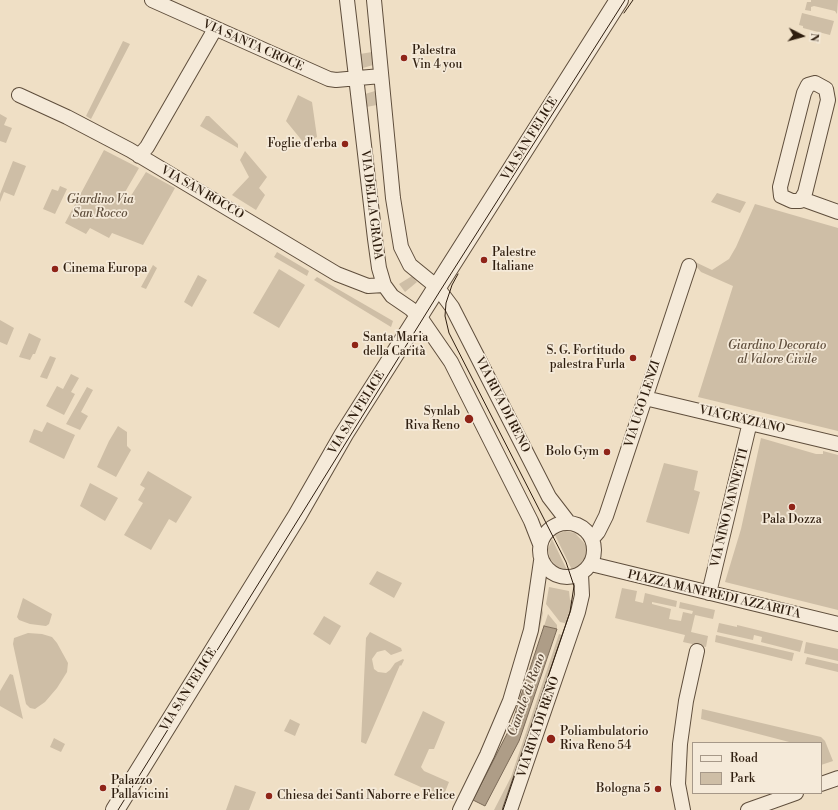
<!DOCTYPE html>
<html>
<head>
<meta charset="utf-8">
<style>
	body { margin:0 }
	#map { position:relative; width:838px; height:810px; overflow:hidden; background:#efdfc5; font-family:"Libre Bodoni",serif }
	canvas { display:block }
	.legend { position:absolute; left:692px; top:742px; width:130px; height:52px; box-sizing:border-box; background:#f5ead9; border:1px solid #a69888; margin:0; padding:5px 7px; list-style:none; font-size:12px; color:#2f1e0f }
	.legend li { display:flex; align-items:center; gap:8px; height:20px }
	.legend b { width:20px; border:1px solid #a69888 }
	.north { position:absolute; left:782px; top:16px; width:40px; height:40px; -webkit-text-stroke:3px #f5ead9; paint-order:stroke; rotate:96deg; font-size:11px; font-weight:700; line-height:16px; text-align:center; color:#2f1e0f }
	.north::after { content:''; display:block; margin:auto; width:14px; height:18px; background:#2f1e0f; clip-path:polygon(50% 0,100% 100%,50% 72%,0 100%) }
</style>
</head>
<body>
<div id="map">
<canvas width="838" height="810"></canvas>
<ul class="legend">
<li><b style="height:5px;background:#f5ead9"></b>Road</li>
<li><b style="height:11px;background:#cebea6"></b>Park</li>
</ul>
<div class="north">N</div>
</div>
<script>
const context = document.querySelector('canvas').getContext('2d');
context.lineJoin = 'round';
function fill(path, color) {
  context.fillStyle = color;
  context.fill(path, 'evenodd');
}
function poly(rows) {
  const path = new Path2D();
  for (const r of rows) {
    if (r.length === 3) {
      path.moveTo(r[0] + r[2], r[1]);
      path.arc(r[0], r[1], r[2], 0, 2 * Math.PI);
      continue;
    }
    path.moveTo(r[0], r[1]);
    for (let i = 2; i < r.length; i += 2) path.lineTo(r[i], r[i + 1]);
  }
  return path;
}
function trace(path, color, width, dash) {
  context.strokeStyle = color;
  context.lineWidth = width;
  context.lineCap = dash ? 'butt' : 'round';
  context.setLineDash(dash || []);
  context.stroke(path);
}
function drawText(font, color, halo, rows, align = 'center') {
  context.font = font + ' "Libre Bodoni",serif';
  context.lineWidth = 3.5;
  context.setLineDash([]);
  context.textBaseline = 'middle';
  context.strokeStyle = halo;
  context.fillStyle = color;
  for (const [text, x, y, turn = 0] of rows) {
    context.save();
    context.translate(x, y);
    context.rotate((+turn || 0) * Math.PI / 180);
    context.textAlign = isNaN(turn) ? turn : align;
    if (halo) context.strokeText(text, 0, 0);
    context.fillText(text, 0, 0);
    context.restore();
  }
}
fill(poly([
	[811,0,838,0,837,14,835,11,814,6,811,7,811,11,805,10,807,2,811,2],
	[802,13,834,21,830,35,803,28,803,26,799,25],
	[123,41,130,44,91,119,86,116],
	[372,52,373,65,363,68,360,54],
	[375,91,377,105,366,107,365,94],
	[298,95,312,102,317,137,304,143,286,121],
	[0,114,7,118,4,125,12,128,6,143,0,141],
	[206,116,209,116,238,144,238,148,200,126],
	[104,150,139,168,121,199,127,202,146,172,175,188,143,245,112,233,109,238,90,228,86,234,65,223],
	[245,151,267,177,259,188,265,195,256,210,232,195,249,177,240,160],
	[13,161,26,166,14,196,4,192,0,202,0,194],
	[60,186,67,189,55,214,43,209,52,189,58,191],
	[717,193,746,202,740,213,711,202],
	[755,204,838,228,838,431,698,397,733,286,701,272,691,260,712,270,729,259,736,247],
	[277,252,309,271,307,276,274,257],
	[153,265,157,268,146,289,141,287],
	[279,269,305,285,279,328,253,313],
	[198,275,207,280,192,307,184,302],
	[412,276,417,282,405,292,399,284],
	[317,277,393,321,391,327,314,280],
	[0,320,14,328,7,345,0,342],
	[29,333,41,339,35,354,33,354,30,360,19,357],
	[50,356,56,358,47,379,40,377],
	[71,374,79,378,71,392,75,394,64,415,46,406,57,386,63,389],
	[87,387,93,390,81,412,88,416,80,430,66,424],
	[47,422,75,435,64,459,29,442,34,429,42,432],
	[118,426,127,432,127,446,131,450,116,477,97,467,109,441],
	[761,438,816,454,823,454,823,451,838,455,838,610,725,582,741,529],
	[664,463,698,471,694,490,700,492,689,534,646,522],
	[148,471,192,497,176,523,169,519,151,550,124,535,143,503,138,500,145,488,140,485],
	[90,483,118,498,105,521,80,506],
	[565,531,575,533,586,545,586,555,584,560,577,568,572,570,555,535],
	[552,539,567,570,557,567,550,559,548,549],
	[377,571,402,583,394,598,369,584],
	[549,587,569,591,570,600,576,601,569,624,560,622,546,604],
	[622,588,637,591,635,601,643,603,645,593,677,601,676,607,652,602,652,604,671,609,669,619,681,621,683,612,692,614,693,611,679,608,680,602,715,610,713,619,695,615,691,632,708,636,706,647,683,642,685,635,615,618],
	[23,598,52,614,49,624,46,626,30,624,19,620,17,617],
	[541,603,543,613,538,636,513,714,499,744],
	[548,614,557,625,557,629,544,626],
	[324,616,341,626,330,645,313,634],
	[719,623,737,627,737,625,803,641,800,652,761,642,762,637,754,635,753,640,717,632],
	[370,632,401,648,402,651,391,655,385,650,377,652,372,659,374,669,378,672,386,673,390,670,395,663,403,659,404,660,401,666,400,665,366,744,361,742,366,638],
	[28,633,42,634,52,637,57,643,68,663,67,672,57,688,45,702,35,709,30,708,26,704,13,644,14,638],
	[559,634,565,636,506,810,494,810,511,777],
	[716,635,794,653,792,661,715,642],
	[806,642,838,649,838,661,804,653],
	[807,657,838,664,838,672,805,664],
	[10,674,13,675,23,719,0,706,0,691],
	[702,709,821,737,825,741,833,761,821,765,821,743,793,743,701,719],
	[423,711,445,722,434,749,429,749,421,767,424,771,449,782,443,797,394,775],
	[290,719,300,724,295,736,284,731],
	[54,738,65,744,61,752,50,747],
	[235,785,256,792,249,810,226,810]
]), '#cebea6');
const water = poly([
	[544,626,557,629,519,741,485,806,473,800,511,726,544,626]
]);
fill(water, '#ae9d87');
trace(water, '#7b6a57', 1);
const minor = poly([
	[152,0,329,79,336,80,381,76],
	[347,0,375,239,379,268,384,285,392,296,411,309,422,320,451,362,531,521,540,544],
	[374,0,393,198,401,247,410,265,437,287,452,307,549,497,569,523],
	[815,83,826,89,828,100,805,193,800,201,792,201,781,196,780,187,804,93,808,85,815,83],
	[19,95,67,117,130,150,337,274,368,286,384,285],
	[139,156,147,147,215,29],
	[802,199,838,212],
	[645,398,838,444],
	[567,550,27],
	[592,539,598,532,606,516,689,266],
	[591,564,838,624],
	[709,593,750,422],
	[821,784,838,778],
	[460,810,487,755,510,701,531,630,541,561],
	[510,810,578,612,582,595,581,574],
	[683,810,678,784,680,744,686,701,697,651],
	[748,810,796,793]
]);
const tertiary = poly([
	[115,810,297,516,344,434,619,0]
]);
trace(minor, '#5f4e3c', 16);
trace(tertiary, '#5f4e3c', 20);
trace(minor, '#f5ead9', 14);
trace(tertiary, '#f5ead9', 18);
trace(poly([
	[624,13,633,0],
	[458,274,452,285,446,303,445,316,449,333,566,562,574,586,570,612,503,810],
	[118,810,440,291,625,0]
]), '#2f1e0f', 1);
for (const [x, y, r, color] of [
	[404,58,4,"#8f2418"],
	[345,144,4,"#8f2418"],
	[484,260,4,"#8f2418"],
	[55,269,4,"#8f2418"],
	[355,345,4,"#8f2418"],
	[633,358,4,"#8f2418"],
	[469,419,5,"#8f2418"],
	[607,452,4,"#8f2418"],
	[792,507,4,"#8f2418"],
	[551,739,5,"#8f2418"],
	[103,788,4,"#8f2418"],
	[658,789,4,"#8f2418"],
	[269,796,4,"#8f2418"]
]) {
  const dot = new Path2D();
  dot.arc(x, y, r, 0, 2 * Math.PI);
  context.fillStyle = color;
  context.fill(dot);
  trace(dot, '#f5ead9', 1.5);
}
drawText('12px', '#2f1e0f', '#f5ead9', [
	["VIA SANTA CROCE",253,46,24],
	["VIA SAN FELICE",530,139,-58],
	["VIA SAN ROCCO",202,193,30],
	["VIA DELLA GRADA",371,205,83],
	["VIA UGO LENZI",643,404,-72],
	["VIA RIVA DI RENO",502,405,63],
	["VIA SAN FELICE",357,413,-58],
	["VIA GRAZIANO",742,420,13],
	["VIA NINO NANNETTI",730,508,-76],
	["PIAZZA MANFREDI AZZARITA",714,595,13],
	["VIA SAN FELICE",189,690,-58],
	["VIA RIVA DI RENO",539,727,-71]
]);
drawText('12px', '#2f1e0f', '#f5ead9', [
	["Palestra",412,51],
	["Vin 4 you",412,65],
	["Foglie d'erba",337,144,"right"],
	["Palestre",492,253],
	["Italiane",492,267],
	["Cinema Europa",63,269],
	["Santa Maria",363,338],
	["della Carità",363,352],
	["S. G. Fortitudo",625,351,"right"],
	["palestra Furla",625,365,"right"],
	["Synlab",460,412,"right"],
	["Riva Reno",460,426,"right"],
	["Bolo Gym",599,452,"right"],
	["Pala Dozza",792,520,"center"],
	["Poliambulatorio",560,732],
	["Riva Reno 54",560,746],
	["Palazzo",111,781],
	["Pallavicini",111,795],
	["Bologna 5",650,789,"right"],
	["Chiesa dei Santi Naborre e Felice",277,796]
], 'left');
drawText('italic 12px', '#5f4e3c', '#f5ead9', [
	["Giardino Via",100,200],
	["San Rocco",100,214],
	["Giardino Decorato",777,346],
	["al Valore Civile",777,360]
]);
drawText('italic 13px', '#5b4a39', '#f5ead9', [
	["Canale di Reno",527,695,-70]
]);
</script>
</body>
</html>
